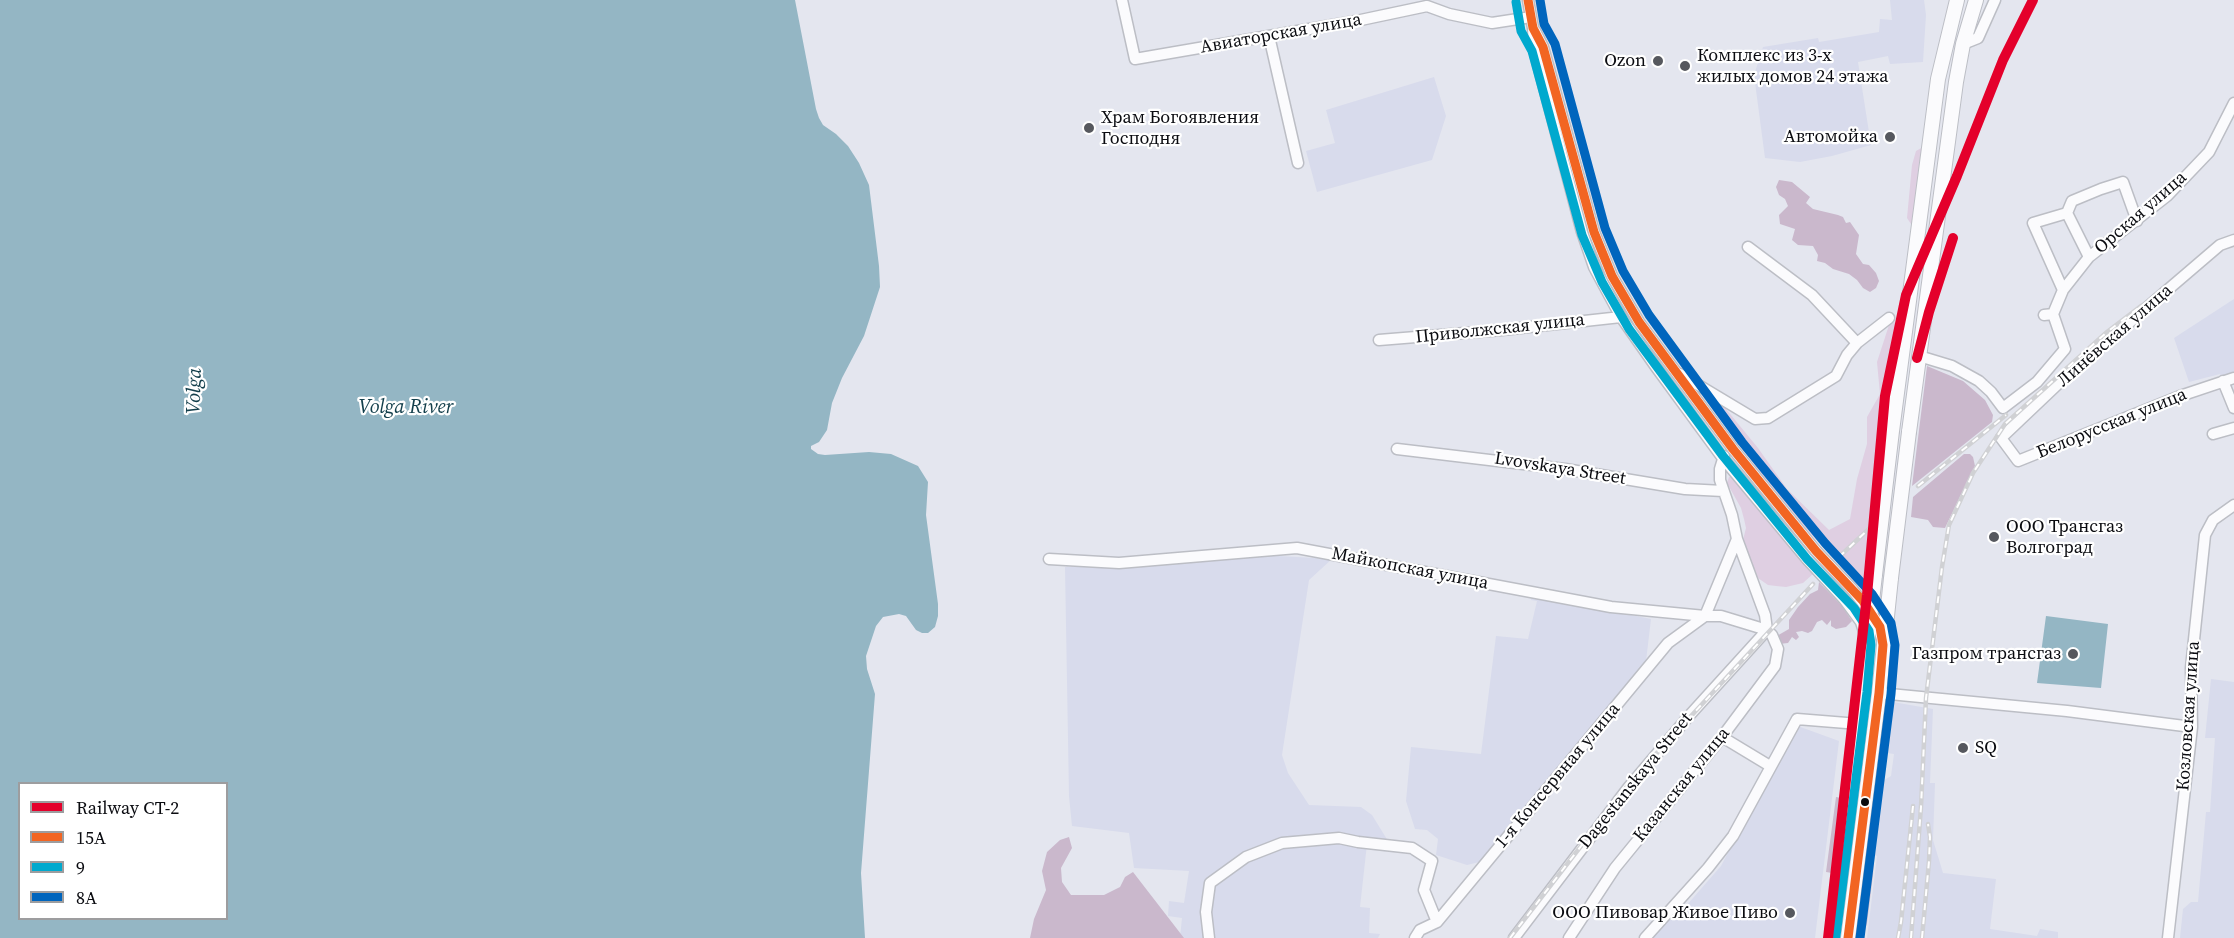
<!DOCTYPE html>
<html>
<head>
<meta charset="utf-8">
<style>
	body { margin:0 }
	#map { position:relative; width:2234px; height:938px; overflow:hidden; background:#e4e6ef; font-family:"Source Serif 4",serif }
	canvas { display:block }
	.legend { position:absolute; left:18px; top:782px; width:210px; height:138px; box-sizing:border-box; background:#fff; border:2px solid #9d9d9f; margin:0; padding:8px 10px; list-style:none; font-size:18px; color:#0a0b10 }
	.legend li { display:flex; align-items:center; gap:12px; height:30px }
	.legend b { width:30px; border:2px solid #9d9d9f }
</style>
</head>
<body>
<div id="map">
<canvas width="2234" height="938"></canvas>
<ul class="legend">
<li><b style="height:8px;background:#e4002b"></b>Railway СТ-2</li>
<li><b style="height:8px;background:#f26522"></b>15А</li>
<li><b style="height:8px;background:#00a9ce"></b>9</li>
<li><b style="height:8px;background:#0065bd"></b>8А</li>
</ul>
</div>
<script>
const context = document.querySelector('canvas').getContext('2d');
context.lineJoin = 'round';
function fill(path, color) {
  context.fillStyle = color;
  context.fill(path, 'evenodd');
}
function poly(rows) {
  const path = new Path2D();
  for (const r of rows) {
    path.moveTo(r[0], r[1]);
    for (let i = 2; i < r.length; i += 2) path.lineTo(r[i], r[i + 1]);
  }
  return path;
}
function trace(path, color, width, dash) {
  context.strokeStyle = color;
  context.lineWidth = width;
  context.lineCap = dash ? 'butt' : 'round';
  context.setLineDash(dash || []);
  context.stroke(path);
}
function drawText(font, color, halo, rows, align = 'center') {
  context.font = font + ' "Source Serif 4",serif';
  context.lineWidth = 4.5;
  context.setLineDash([]);
  context.textBaseline = 'middle';
  context.strokeStyle = halo;
  context.fillStyle = color;
  for (const [text, x, y, turn = 0] of rows) {
    context.save();
    context.translate(x, y);
    context.rotate((+turn || 0) * Math.PI / 180);
    context.textAlign = isNaN(turn) ? turn : align;
    if (halo) context.strokeText(text, 0, 0);
    context.fillText(text, 0, 0);
    context.restore();
  }
}
fill(poly([
	[1890,0,1924,0,1926,15,1923,62,1890,64,1888,56,1858,62,1871,145,1832,156,1800,162,1765,158,1754,75,1763,47,1818,38,1819,42,1879,32,1880,19,1892,20],
	[1434,77,1446,116,1432,160,1317,192,1306,151,1335,143,1326,110],
	[2234,299,2234,375,2221,378,2220,374,2189,382,2174,338],
	[1262,555,1332,559,1309,580,1282,755,1288,773,1309,805,1361,807,1372,815,1388,841,1413,842,1420,845,1425,851,1367,844,1360,907,1370,908,1369,933,1380,934,1378,938,1180,938,1182,918,1168,916,1169,901,1184,903,1189,871,1134,868,1129,833,1072,826,1069,796,1065,567],
	[1532,595,1651,619,1646,661,1479,862,1467,865,1436,855,1438,839,1427,830,1415,829,1406,801,1411,747,1481,754,1496,636,1528,639,1537,601,1531,600],
	[2211,679,2234,682,2234,938,2180,938,2183,909,2191,902,2198,902,2206,812,2210,812,2215,738,2205,738],
	[1887,701,1933,709,1930,783,1935,783,1933,840,1943,873,1996,879,1990,929,2037,936,2040,929,2058,932,2058,938,1867,938,1877,856,1869,854,1876,785,1891,776,1894,754,1887,753,1890,729,1884,727],
	[1795,725,1839,741,1815,938,1649,938,1669,913,1679,914,1721,866]
]), '#d8dbec');
fill(poly([
	[1923,147,1913,227,1907,218,1912,165,1916,151],
	[1890,322,1902,323,1869,584,1866,589,1862,588,1808,531,1763,477,1703,394,1717,398,1758,448,1787,489,1829,530,1850,519,1857,479,1867,444,1867,417,1880,394,1877,362],
	[1729,477,1732,477,1813,574,1803,583,1786,587,1776,586,1768,585,1755,576,1742,544,1746,528,1744,519,1741,508,1727,483]
]), '#dfcfe2');
fill(poly([
	[1779,180,1792,182,1810,197,1806,203,1813,209,1838,215,1843,217,1846,223,1850,222,1859,235,1856,254,1863,264,1869,265,1876,273,1879,281,1876,288,1870,292,1863,288,1857,280,1849,274,1833,269,1825,263,1817,261,1818,255,1813,246,1798,245,1792,240,1795,229,1780,224,1779,215,1788,206,1785,199,1779,195,1776,187],
	[1927,366,1963,381,1985,400,1993,415,1992,422,1912,486],
	[1964,454,1970,454,1973,457,1975,466,1945,528,1933,527,1928,520,1911,517,1913,497],
	[1819,582,1842,606,1852,621,1846,627,1836,629,1831,626,1831,620,1827,625,1822,620,1817,622,1812,631,1808,633,1802,631,1796,632,1799,637,1796,640,1792,637,1788,643,1779,644,1775,637,1789,629,1789,620,1798,607,1810,594,1818,590],
	[1836,797,1848,799,1838,874,1826,872],
	[1872,810,1877,812,1873,875,1867,923,1863,938,1858,938,1855,932,1867,812],
	[1069,837,1072,848,1061,868,1062,882,1071,895,1104,895,1120,887,1125,877,1133,872,1184,938,1030,938,1034,919,1046,890,1042,871,1047,852,1060,840]
]), '#cab8cc');
fill(poly([
	[0,0,795,0,816,109,819,118,823,125,836,134,848,146,859,163,869,185,879,266,880,287,864,336,842,378,832,403,827,430,819,442,811,446,811,449,818,454,825,455,869,452,891,454,918,466,928,482,926,515,938,604,938,616,935,627,928,633,922,633,916,630,906,616,899,614,883,617,876,626,866,656,867,669,875,694,861,873,865,938,0,938],
	[20,784,226,784,226,918,20,918],
	[2046,616,2108,624,2101,688,2037,683]
]), '#94b6c4');
const minor = poly([
	[1122,0,1135,59,1356,21,1427,6,1449,14,1492,23,1531,17],
	[1528,0,1533,28,1534,49,1582,232,1594,267,1621,317,1656,367,1722,457,1807,559],
	[1535,31,1543,47,1594,232,1612,276,1639,322,1676,372,1733,449,1816,551],
	[1269,36,1298,163],
	[1963,44,1978,38,1995,0],
	[2067,213,2089,257],
	[2234,240,2220,245,2060,382,2001,438,2018,461,2180,396,2234,378],
	[2063,290,2033,223,2067,213,2072,201,2101,189,2123,182,2137,221],
	[2044,315,2053,314,2063,290,2089,257,2167,196,2209,152,2234,103],
	[1379,340,1502,330,1621,317],
	[1857,343,1889,318],
	[1919,356,1952,366,1979,381,1991,392,2003,408,2037,382,2065,349,2053,314],
	[1680,374,1755,419,1768,418,1836,376,1847,355,1857,343,1812,295,1748,247],
	[2223,381,2234,408],
	[2213,434,2234,428],
	[1397,449,1565,469,1685,489,1723,491],
	[1724,456,1720,469,1720,480,1732,515,1737,539,1765,615,1767,630],
	[1049,559,1119,563,1297,548,1611,607,1705,616,1721,616,1767,630,1772,635,1778,649,1775,666,1722,737,1615,868,1569,938],
	[1852,589,1876,620,1882,639],
	[1844,599,1861,622,1866,638],
	[1879,693,2067,711,2192,727],
	[1722,737,1770,766],
	[1209,938,1206,912,1210,883,1246,857,1282,843,1339,838,1358,842,1412,848,1432,861,1424,890,1437,922],
	[1415,938,1420,930,1437,922,1668,643,1705,616,1737,539],
	[1514,938,1628,788,1688,717,1767,630],
	[1645,938,1708,868,1733,836,1797,719,1859,724],
	[2168,938,2192,727,2191,668,2205,535,2213,520,2234,505]
]);
const major = poly([
	[1892,431,1938,79,1957,0],
	[1909,432,1956,82,1963,44,1976,0],
	[1833,938,1875,575],
	[1848,938,1879,693,1891,578]
]);
trace(minor, '#bcbec5', 13);
trace(major, '#bcbec5', 16);
trace(minor, '#fbfbfd', 10);
trace(major, '#fbfbfd', 14);
const rail = poly([
	[1918,486,2006,415],
	[1839,557,1871,527],
	[1510,938,1632,780,1813,584],
	[1898,938,1901,922,1913,806],
	[1911,938,1921,807,1926,698,1942,567,1949,525,1973,473,2005,424,2107,332,2141,306],
	[1922,938,1929,861,1930,837,1928,824]
]);
trace(rail, '#d0d1d4', 4.5);
trace(rail, '#fff', 2, [7]);
const minorBridge = poly([
	[1816,551,1852,589],
	[1807,559,1844,599]
]);
const majorBridge = poly([
	[1875,575,1892,431],
	[1891,578,1909,432]
]);
trace(minorBridge, '#bcbec5', 13, []);
trace(majorBridge, '#bcbec5', 16, []);
trace(minorBridge, '#fbfbfd', 10);
trace(majorBridge, '#fbfbfd', 14);
trace(poly([
	[1528,0,1533,28,1543,47,1594,232,1612,276,1639,322,1733,449,1816,551,1863,601,1880,627,1883,645,1879,693,1848,938]
]), '#f26522', 9);
trace(poly([
	[1516,2,1521,31,1532,51,1582,235,1602,282,1629,329,1723,456,1807,559,1854,608,1869,631,1871,645,1867,692,1836,936]
]), '#00a9ce', 9);
trace(poly([
	[1540,0,1544,24,1555,44,1605,228,1623,271,1649,315,1742,442,1825,543,1872,594,1891,623,1895,645,1891,694,1860,938]
]), '#0065bd', 9);
trace(poly([
	[1917,358,1929,312,1953,238],
	[1828,938,1867,595,1885,396,1906,295,1957,176,2003,60,2033,0]
]), '#e4002b', 10);
for (const [x, y, r, color] of [
	[1658,61,6,"#56585e"],
	[1685,66,6,"#56585e"],
	[1089,128,6,"#56585e"],
	[1890,137,6,"#56585e"],
	[1994,537,6,"#56585e"],
	[2073,654,6,"#56585e"],
	[1963,748,6,"#56585e"],
	[1865,802,5,"#0a0b10"],
	[1790,913,6,"#56585e"]
]) {
  const dot = new Path2D();
  dot.arc(x, y, r, 0, 2 * Math.PI);
  context.fillStyle = color;
  context.fill(dot);
  trace(dot, '#fff', 2);
}
drawText('18px', '#0a0b10', '#fff', [
	["Авиаторская улица",1281,34,-10],
	["Орская улица",2141,213,-41],
	["Приволжская улица",1500,329,-6],
	["Линёвская улица",2115,336,-41],
	["Белорусская улица",2112,424,-22],
	["Lvovskaya Street",1560,469,9],
	["Майкопская улица",1410,569,11],
	["Козловская улица",2189,716,-86],
	["1-я Консервная улица",1558,776,-50],
	["Dagestanskaya Street",1636,781,-51],
	["Казанская улица",1682,785,-51]
]);
drawText('18px', '#0a0b10', '#fff', [
	["Комплекс из 3-х",1697,56],
	["жилых домов 24 этажа",1697,77],
	["Ozon",1646,61,"right"],
	["Храм Богоявления",1101,118],
	["Господня",1101,139],
	["Автомойка",1878,137,"right"],
	["ООО Трансгаз",2006,527],
	["Волгоград",2006,548],
	["Газпром трансгаз",2061,654,"right"],
	["SQ",1975,748],
	["ООО Пивовар Живое Пиво",1778,913,"right"]
], 'left');
drawText('italic 20px', '#123e4b', '#fff', [
	["Volga",195,391,-88],
	["Volga River",406,408]
]);
</script>
</body>
</html>
